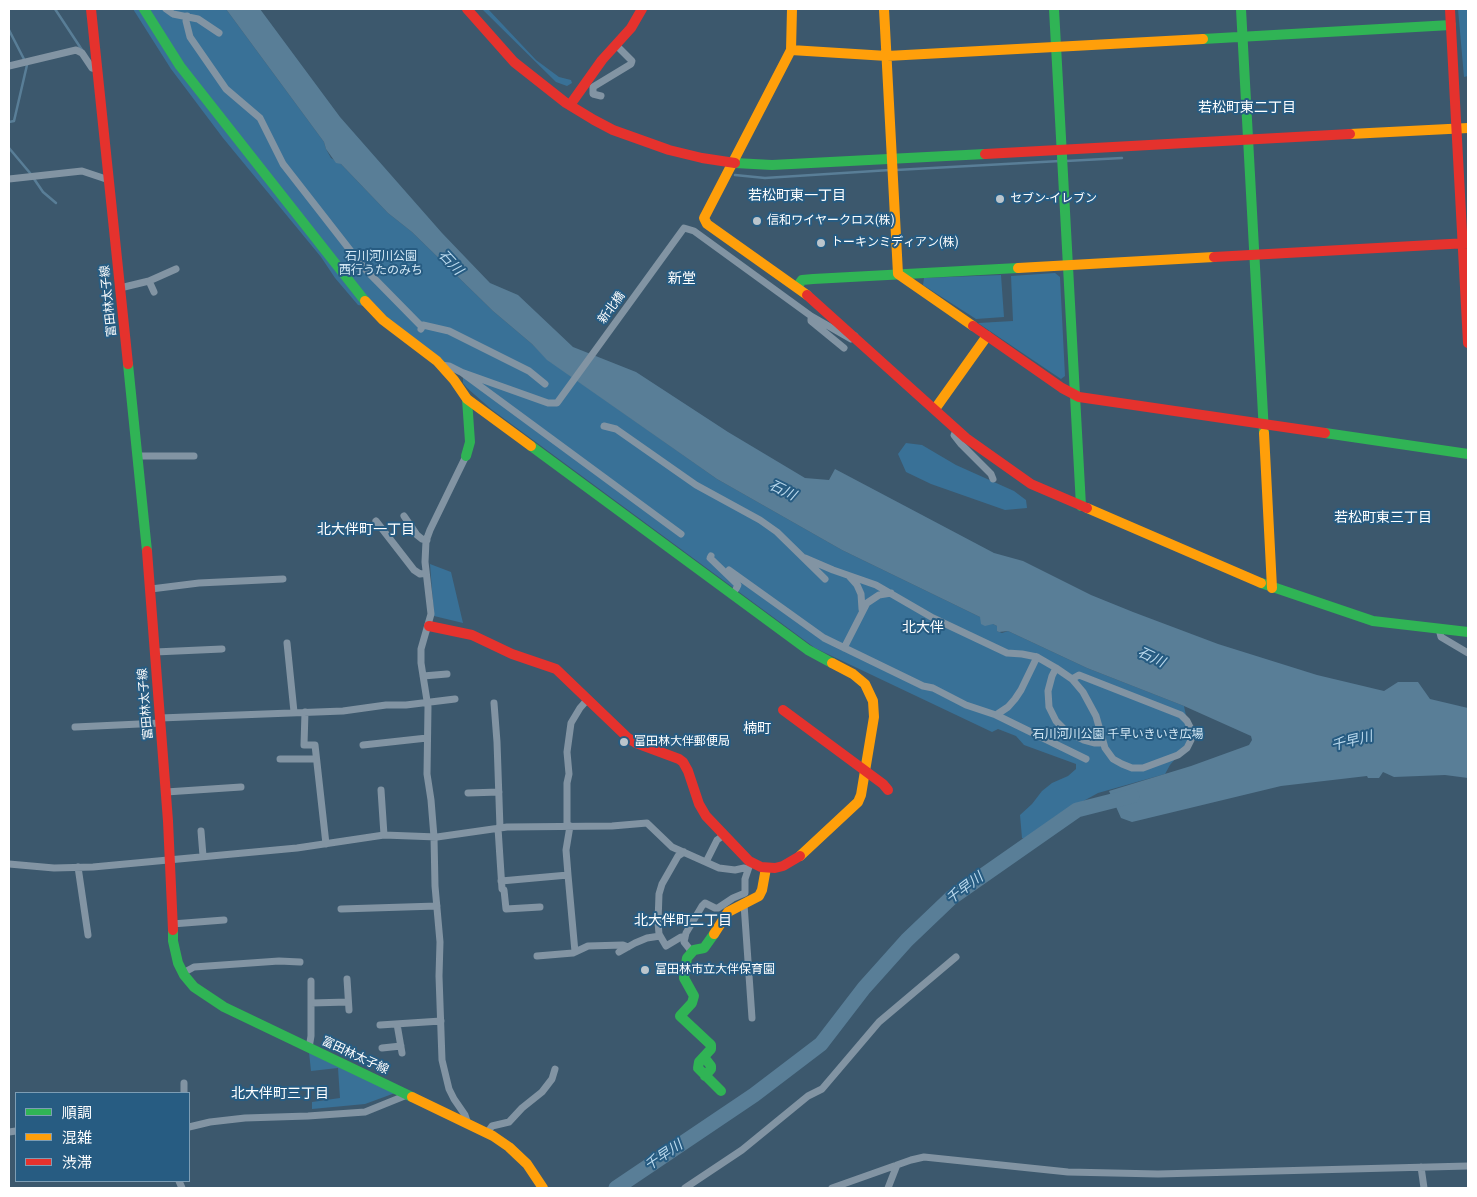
<!DOCTYPE html>
<html>
<head>
<meta charset="utf-8">
<style>
	body { margin:0 }
	#map { position:relative; width:1477px; height:1197px; overflow:hidden; background:#3c586d; font-family:"Roboto Condensed","Noto Sans JP",sans-serif }
	canvas { display:block }
	.frame { position:absolute; inset:0; border:10px solid #fff; pointer-events:none }
	.legend { position:absolute; left:15px; top:1092px; width:175px; height:90px; box-sizing:border-box; background:#275c82; border:1px solid #7d9db4; margin:0; padding:6px 9px; list-style:none; font-size:15px; color:#fff }
	.legend li { display:flex; align-items:center; gap:10px; height:25px }
	.legend b { width:25px; border:1px solid #7d9db4 }
</style>
</head>
<body>
<div id="map">
<canvas width="1477" height="1197"></canvas>
<div class="frame"></div>
<ul class="legend">
<li><b style="height:6px;background:#30b455"></b>順調</li>
<li><b style="height:6px;background:#ff9f0a"></b>混雑</li>
<li><b style="height:6px;background:#e5322d"></b>渋滞</li>
</ul>
</div>
<script>
const context = document.querySelector('canvas').getContext('2d');
context.lineJoin = 'round';
function fill(path, color) {
  context.fillStyle = color;
  context.fill(path, 'evenodd');
}
function poly(rows) {
  const path = new Path2D();
  for (const r of rows) {
    path.moveTo(r[0], r[1]);
    for (let i = 2; i < r.length; i += 2) path.lineTo(r[i], r[i + 1]);
  }
  return path;
}
function trace(path, color, width, dash) {
  context.strokeStyle = color;
  context.lineWidth = width;
  context.lineCap = dash ? 'butt' : 'round';
  context.setLineDash(dash || []);
  context.stroke(path);
}
function drawText(font, color, halo, rows, align = 'center') {
  context.font = font + ' "Roboto Condensed","Noto Sans JP",sans-serif';
  context.lineWidth = 4;
  context.setLineDash([]);
  context.textBaseline = 'middle';
  context.strokeStyle = halo;
  context.fillStyle = color;
  for (const [text, x, y, turn = 0] of rows) {
    context.save();
    context.translate(x, y);
    context.rotate((+turn || 0) * Math.PI / 180);
    context.textAlign = isNaN(turn) ? turn : align;
    if (halo) context.strokeText(text, 0, 0);
    context.fillText(text, 0, 0);
    context.restore();
  }
}
fill(poly([
	[133,9,226,9,324,142,326,149,331,158,341,164,388,213,412,232,493,311,532,344,548,360,717,479,842,550,980,617,989,623,993,624,997,626,997,631,1002,633,1008,631,1087,668,1184,706,1191,740,1170,765,1165,774,1098,793,1056,816,1025,839,1022,838,1020,815,1032,804,1042,791,1052,783,1068,776,1076,769,1076,764,1024,745,1016,736,998,729,992,732,815,648,491,409,467,388,463,383,463,377,449,366,370,307,358,305,335,278,321,257,223,138,171,69],
	[482,9,488,9,536,60,559,77,571,80,572,83,567,86,556,82],
	[1458,9,1468,9,1468,76,1464,77],
	[1055,273,1060,277,1065,376,1061,379,978,323,1013,321,1011,276],
	[1001,275,1004,317,976,319,923,285,924,278],
	[906,443,922,445,956,465,1014,491,1026,500,1027,508,1005,510,931,484,906,472,898,454],
	[430,564,451,572,463,623,434,616],
	[309,1052,395,1093,365,1104,312,1109,312,1102,340,1098,338,1068,311,1071]
]), '#397197');
fill(poly([
	[226,9,260,9,340,117,442,233,490,283,518,295,573,347,636,372,728,432,805,478,829,480,835,469,994,553,1023,561,1091,595,1133,612,1218,644,1317,675,1384,691,1398,682,1418,682,1430,699,1468,708,1468,778,1445,775,1394,777,1383,772,1379,778,1368,778,1367,776,1281,786,1132,822,1121,818,1109,791,1191,766,1249,745,1252,740,1251,736,1184,706,1087,668,1008,631,999,632,997,631,997,626,993,624,985,626,981,624,980,617,842,550,717,479,547,360,532,344,493,311,412,232,388,213,341,164,336,163,326,149,324,142]
]), '#597e97');
trace(poly([
	[55,9,82,50],
	[9,30,27,65,14,121,9,122],
	[9,148,30,173,43,192,56,203],
	[1066,161,1122,158],
	[896,170,1060,161],
	[735,175,765,178,890,170]
]), '#597e97', 2.5);
trace(poly([
	[616,1188,754,1095,821,1044,864,988,907,940,951,898,1077,810,1132,796]
]), '#597e97', 15);
trace(poly([
	[166,9,173,14,198,19,219,33],
	[187,16,186,21,190,37,226,89,260,118,283,164,364,268,422,327],
	[9,66,76,50,82,53,92,68,97,69],
	[601,96,593,94,593,87,631,64,632,61,616,45],
	[9,179,82,171,109,180],
	[149,281,154,292],
	[120,288,149,281,176,269],
	[811,319,811,321,844,348],
	[421,329,423,325,449,331,529,371,545,384],
	[441,365,449,366,461,372,681,534],
	[461,372,548,403,557,403,684,228,694,231,811,316,851,339,855,336],
	[604,426,616,429,696,485,760,520,777,532,825,579],
	[957,429,954,435,961,444,991,474,993,479],
	[137,456,194,456],
	[466,456,430,530,426,541,425,562,431,614,421,649,421,663,428,707,427,774,431,800,434,837,435,886,440,942,439,976,442,1060,449,1089,454,1099,465,1115,468,1124],
	[404,516,417,535,422,539,427,540],
	[376,521,414,570,420,574,426,573],
	[711,556,710,558,738,585,736,589],
	[805,558,833,570,876,585,933,618,1007,653,1022,654,1037,657,1056,668,1072,679,1083,692,1096,716,1105,748,1113,759,1122,764,1132,768,1143,768,1178,755,1187,748,1191,740,1191,729,1187,721,1181,715,1079,675,1072,679],
	[729,570,824,638,923,686,933,688,966,705,996,715,1086,759],
	[849,576,857,585,861,594,862,609],
	[151,589,199,583,283,579],
	[1439,629,1441,637,1468,653],
	[287,643,294,712],
	[844,648,867,603,879,595,891,593],
	[155,652,222,649],
	[1056,668,1052,676,1048,691,1049,707,1056,721,1066,731,1084,740,1095,743,1103,743],
	[423,676,447,674],
	[494,703,497,742,500,828],
	[305,712,304,745,315,745,326,844],
	[996,715,1008,707,1015,699,1021,690,1037,657],
	[160,718,343,711,386,705,406,705,455,699],
	[75,727,161,723],
	[363,745,427,738],
	[280,759,316,759],
	[381,790,384,835],
	[166,792,241,787],
	[468,793,499,792],
	[567,826,567,783,569,774,567,752,571,723,580,708,587,700],
	[498,828,502,889,504,890,506,909,540,907],
	[201,831,203,856],
	[684,852,678,856,662,884,659,894,658,922,659,934,666,946,681,937,685,938],
	[706,862,717,840,724,835],
	[9,864,54,868,93,867,297,848,384,835,437,837,507,827,612,826,647,823,672,847,719,868,735,870,744,868,748,870],
	[78,867,88,935],
	[568,875,566,850,570,826],
	[501,881,568,875,575,952],
	[744,904,752,1018],
	[341,909,437,906],
	[172,924,224,920],
	[619,952,635,943,647,938,660,936],
	[692,952,684,942,686,933,702,906,705,903,715,908,718,908,733,898,745,893,745,879,749,867],
	[537,956,573,953,588,946,623,945,628,947],
	[183,973,194,967,279,961,300,962],
	[347,979,349,1010],
	[311,1003,348,1002],
	[397,1024,402,1053],
	[380,1025,441,1021],
	[309,1048,311,1036,311,981],
	[382,1048,401,1046],
	[184,1083,184,1093],
	[189,1127,210,1122,245,1118,308,1116,365,1112,407,1095],
	[9,1132,16,1131],
	[487,1133,492,1126,509,1122,522,1108,542,1092,552,1079,555,1069],
	[1421,1167,1424,1188],
	[179,1181,182,1188],
	[685,1188,742,1150,808,1096,822,1089,879,1022,956,957],
	[832,1188,911,1160,924,1157,1068,1172,1158,1174,1468,1166],
	[888,1188,897,1165]
]), '#8294a3', 7);
trace(poly([
	[144,9,180,66,365,301],
	[1054,9,1081,506],
	[1241,9,1264,433],
	[1203,39,1451,25],
	[735,163,772,165,985,154],
	[797,287,802,280,813,279,1018,268],
	[128,364,147,551],
	[1325,433,1468,454],
	[531,446,808,650,832,663],
	[466,456,470,442,467,399],
	[1261,583,1373,621,1468,632],
	[173,930,173,941,178,963,184,975,194,987,224,1007,412,1097],
	[714,934,704,948,694,950,687,958,684,978,694,996,692,1003,680,1016,711,1045,711,1049,699,1062,698,1068,721,1091],
	[704,1057,711,1066,711,1069,705,1076]
]), '#30b455', 10);
trace(poly([
	[792,9,791,50,704,218,707,224,807,295],
	[884,9,898,274,973,326],
	[791,50,887,56,1203,39],
	[1350,134,1468,128],
	[1018,268,1214,257],
	[365,301,383,320,437,361,454,380,467,399,531,446],
	[935,409,987,336],
	[1264,433,1272,588],
	[1087,508,1261,583],
	[800,856,858,802,861,795,874,717,873,701,865,684,853,674,832,663],
	[714,934,728,912,759,896,762,890,766,868],
	[412,1097,493,1136,509,1147,527,1164,543,1188]
]), '#ff9f0a', 10);
trace(poly([
	[91,9,128,364],
	[467,9,514,62,566,103,594,120,613,130,669,150,702,158,735,163],
	[1450,9,1468,343],
	[570,105,602,60,631,28,642,9],
	[985,154,1350,134],
	[1214,257,1468,243],
	[807,295,966,438,1031,484,1087,508],
	[973,326,1062,388,1079,397,1325,433],
	[147,551,168,821,173,930],
	[429,626,472,635,512,654,556,669,628,738,636,743,679,759,683,762,688,771,699,804,706,816,749,861,761,867,775,868,783,866,800,856],
	[783,710,883,784,888,790]
]), '#e5322d', 10);
for (const [x, y, r, color] of [
	[1000,199,5,"#bbc5cc"],
	[757,221,5,"#bbc5cc"],
	[821,243,5,"#bbc5cc"],
	[624,742,5,"#bbc5cc"],
	[645,970,5,"#bbc5cc"]
]) {
  const dot = new Path2D();
  dot.arc(x, y, r, 0, 2 * Math.PI);
  context.fillStyle = color;
  context.fill(dot);
  trace(dot, '#275c82', 2);
}
drawText('12px', '#fff', '#275c82', [
	["セブン-イレブン",1010,199],
	["信和ワイヤークロス(株)",767,221],
	["トーキンミディアン(株)",831,243],
	["富田林大伴郵便局",634,742],
	["富田林市立大伴保育園",655,970]
], 'left');
drawText('12px', '#d3e8f5', '#275c82', [
	["石川河川公園",381,257],
	["西行うたのみち",381,271],
	["石川河川公園 千早いきいき広場",1118,735]
]);
drawText('12px', '#fff', '#275c82', [
	["富田林太子線",109,301,-96],
	["新北橋",612,308,-54],
	["富田林太子線",146,704,-95],
	["富田林太子線",355,1056,25]
]);
drawText('14px', '#fff', '#275c82', [
	["若松町東二丁目",1247,108],
	["若松町東一丁目",797,196],
	["新堂",682,279],
	["若松町東三丁目",1383,518],
	["北大伴町一丁目",366,530],
	["北大伴",923,628],
	["楠町",757,729],
	["北大伴町二丁目",683,921],
	["北大伴町三丁目",280,1094]
]);
drawText('italic 14px', '#bbdaee', '#275c82', [
	["石川",450,263,47],
	["石川",782,491,26],
	["石川",1151,658,25],
	["千早川",1352,742,-14],
	["千早川",965,889,-37],
	["千早川",664,1156,-34]
]);
</script>
</body>
</html>
